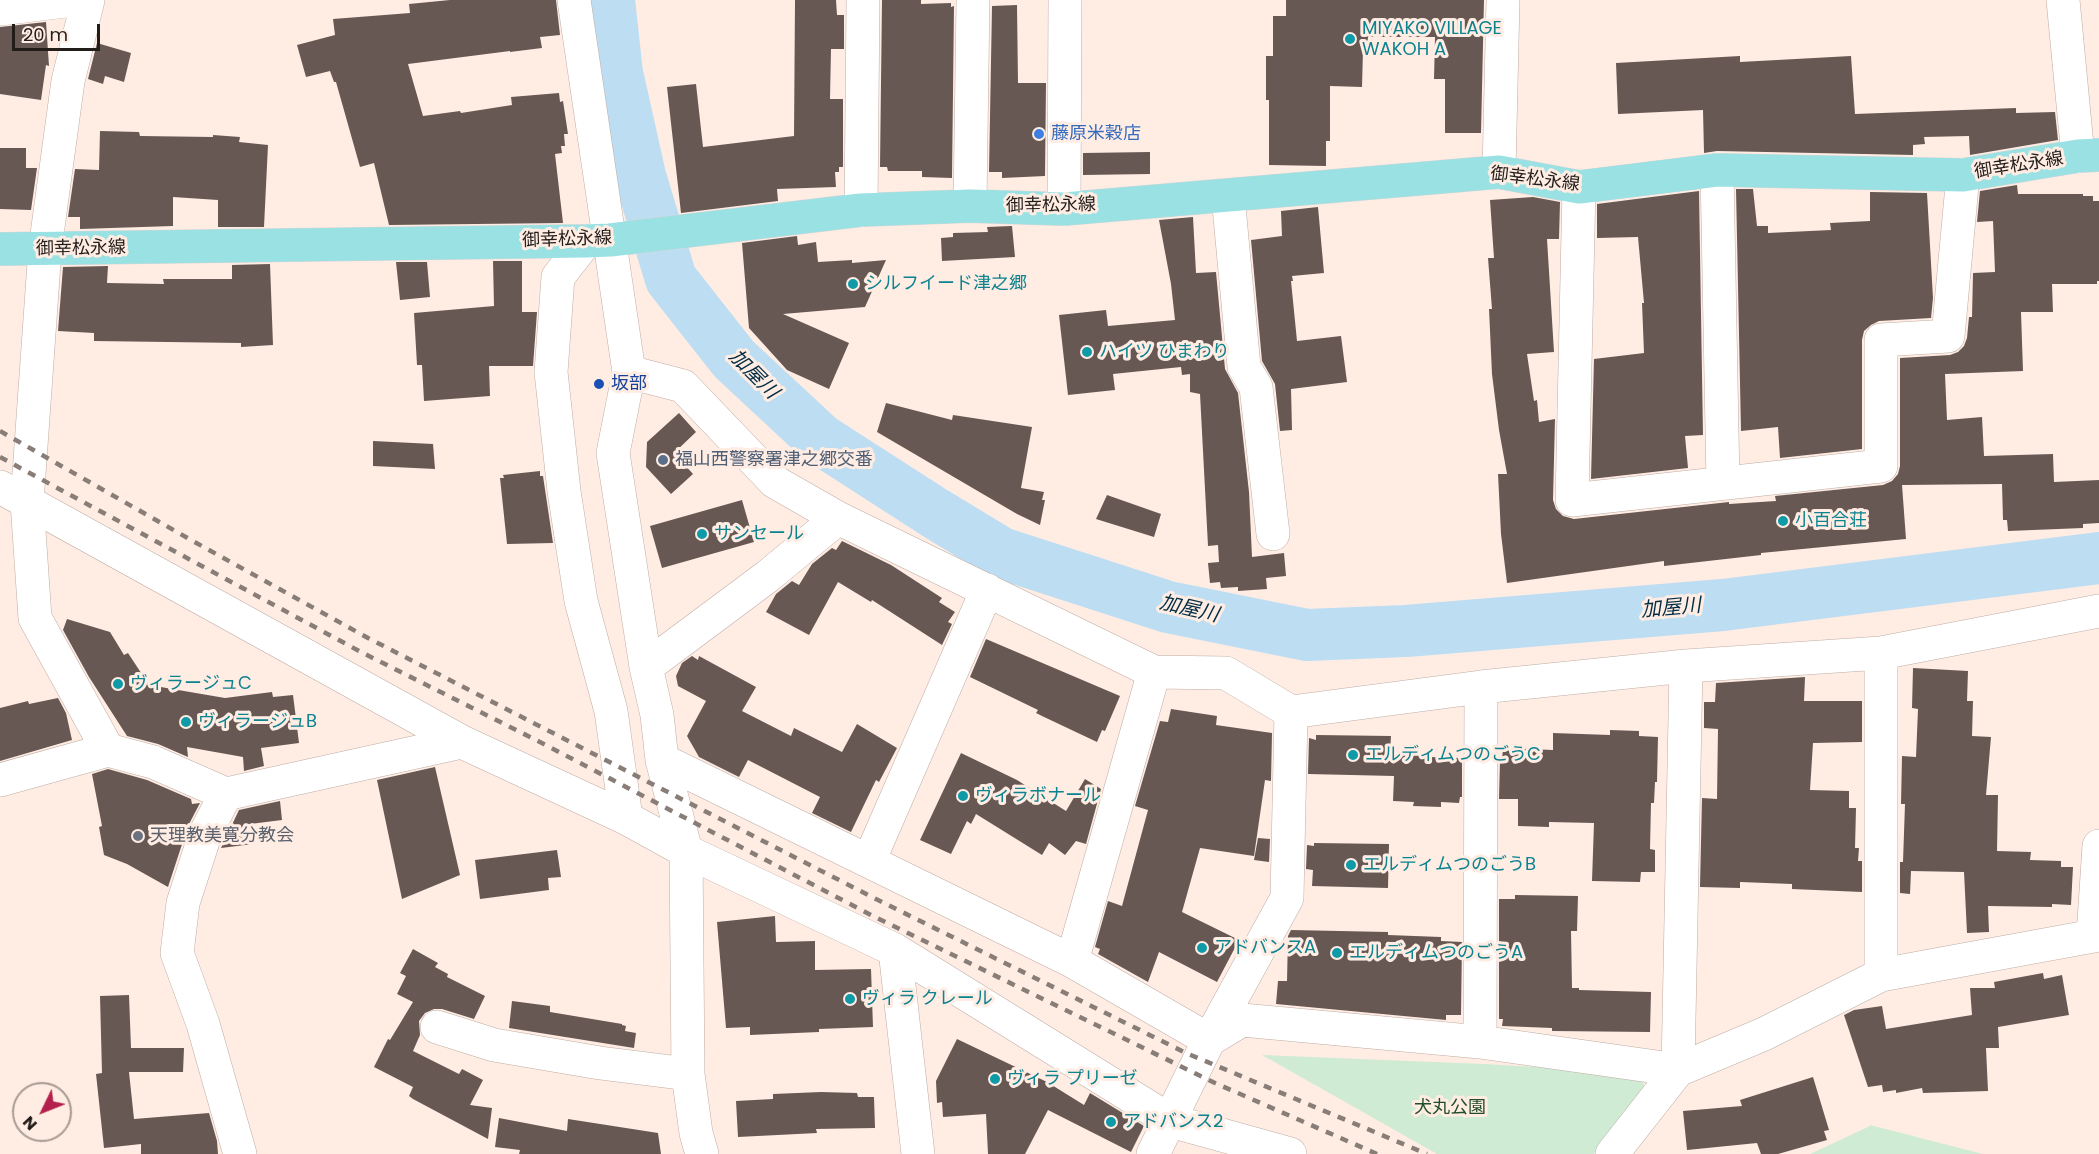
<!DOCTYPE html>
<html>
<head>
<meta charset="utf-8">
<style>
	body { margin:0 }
	#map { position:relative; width:2099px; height:1154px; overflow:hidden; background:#ffede4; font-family:Poppins,sans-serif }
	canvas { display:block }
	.north { position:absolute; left:12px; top:1082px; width:60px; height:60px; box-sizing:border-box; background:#ffede4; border:2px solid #a79a93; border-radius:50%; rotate:227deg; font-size:16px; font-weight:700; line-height:24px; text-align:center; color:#231d1a }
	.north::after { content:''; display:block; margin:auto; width:21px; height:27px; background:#b2204b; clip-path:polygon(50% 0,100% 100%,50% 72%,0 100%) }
	.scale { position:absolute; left:12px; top:24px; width:88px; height:27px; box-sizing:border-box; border:3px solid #231d1a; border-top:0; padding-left:8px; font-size:18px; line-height:21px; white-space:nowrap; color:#231d1a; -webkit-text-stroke:4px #ffede4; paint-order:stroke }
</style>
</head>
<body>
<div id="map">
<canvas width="2099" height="1154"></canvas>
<div class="north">N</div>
<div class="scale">20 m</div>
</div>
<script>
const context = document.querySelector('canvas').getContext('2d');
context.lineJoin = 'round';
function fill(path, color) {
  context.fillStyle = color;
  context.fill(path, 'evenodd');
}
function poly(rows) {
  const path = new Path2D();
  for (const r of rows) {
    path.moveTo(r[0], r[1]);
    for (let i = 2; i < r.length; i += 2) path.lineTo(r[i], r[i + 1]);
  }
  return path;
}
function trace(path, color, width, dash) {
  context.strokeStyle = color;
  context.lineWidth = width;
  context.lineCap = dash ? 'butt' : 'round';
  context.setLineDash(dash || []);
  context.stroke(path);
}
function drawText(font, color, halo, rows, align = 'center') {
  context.font = font + ' Poppins,"Noto Sans JP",sans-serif';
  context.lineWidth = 6;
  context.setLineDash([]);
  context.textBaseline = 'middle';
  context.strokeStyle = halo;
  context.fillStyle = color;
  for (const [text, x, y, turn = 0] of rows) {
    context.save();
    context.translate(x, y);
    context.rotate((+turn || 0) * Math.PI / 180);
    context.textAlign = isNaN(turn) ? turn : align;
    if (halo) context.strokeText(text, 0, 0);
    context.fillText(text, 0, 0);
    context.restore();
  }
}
fill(poly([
	[1262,1055,1485,1064,1635,1073,1642,1079,1645,1089,1594,1154,1437,1154],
	[1870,1126,1870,1125,1983,1154,1810,1154]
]), '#d0ebd3');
trace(poly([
	[609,0,617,73,640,176,671,279,734,359,820,439,935,513,1001,553,1168,607,1307,635,1406,631,1723,605,2099,558]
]), '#bdddf3', 52);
fill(poly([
	[450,0,556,0,560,35,540,37,542,48,510,52,510,51,408,64,423,116,460,111,461,113,512,105,511,97,559,93,560,102,563,101,568,134,564,134,565,146,561,146,562,153,555,154,563,223,389,225,374,163,360,167,336,82,334,82,330,71,306,77,297,45,335,35,333,19,410,13,409,4],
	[795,0,836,0,837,15,844,15,844,49,831,49,830,99,843,99,843,167,839,167,839,172,835,172,836,187,777,189,778,201,681,213,667,87,696,84,703,147,794,136],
	[882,0,921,0,921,4,951,3,951,7,954,6,952,178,922,177,922,171,888,171,887,167,880,167],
	[1286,0,1484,0,1481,133,1445,133,1445,79,1434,79,1435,37,1368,37,1367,50,1363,50,1362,87,1330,86,1330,141,1326,141,1326,166,1269,165,1269,100,1266,100,1266,56,1273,56,1273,16,1286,16],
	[1017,5,1018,83,1046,83,1045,176,1002,178,1002,172,989,172,992,6],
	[46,22,49,66,46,65,41,100,0,94,0,27],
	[97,43,131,53,124,82,105,76,103,84,88,79],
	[1740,56,1740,62,1851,56,1855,114,2016,108,2016,113,2055,112,2058,140,1970,155,1969,136,1924,137,1925,144,1913,145,1913,155,1717,151,1704,153,1703,110,1618,114,1616,63],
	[100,131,139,132,140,136,213,137,213,135,240,137,239,142,268,145,264,227,218,227,218,200,173,197,173,226,80,229,80,217,68,217,75,169,99,170],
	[0,148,26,148,26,168,37,168,31,210,0,209],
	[1150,152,1150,174,1083,175,1083,153],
	[2017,185,2018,194,2083,194,2083,196,2093,196,2093,201,2099,201,2099,281,2097,281,2097,284,2052,284,2053,312,2021,312,2023,371,1945,374,1947,420,1982,417,1984,456,2053,454,2054,482,2099,480,2099,523,2083,524,2083,528,2008,531,2007,520,2003,520,2002,484,1902,485,1906,539,1761,553,1761,555,1664,566,1664,561,1507,583,1501,534,1498,474,1507,474,1499,430,1492,374,1489,309,1492,309,1488,258,1494,258,1490,200,1533,197,1560,202,1559,239,1547,239,1554,352,1527,354,1534,401,1537,400,1539,422,1555,419,1553,500,1556,509,1563,516,1574,519,1729,502,1729,504,1776,501,1775,496,1883,485,1892,481,1898,474,1900,466,1900,358,1950,355,1958,352,1964,346,1967,338,1969,317,1972,317,1973,273,1995,272,1993,221,1977,222,1980,191],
	[1736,189,1753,189,1757,226,1768,226,1768,233,1831,230,1830,223,1870,221,1870,192,1927,193,1933,298,1931,318,1879,321,1871,325,1864,331,1862,340,1862,449,1780,458,1778,427,1741,431],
	[1699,191,1703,435,1685,436,1688,468,1591,479,1594,359,1644,353,1642,303,1644,303,1638,237,1597,238,1597,204],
	[1318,207,1324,273,1292,276,1293,281,1291,281,1297,341,1341,336,1347,382,1291,389,1292,430,1280,431,1275,384,1262,361,1251,240,1282,236,1281,211],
	[1193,217,1196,273,1216,272,1225,369,1238,393,1249,492,1252,557,1284,553,1286,576,1266,578,1267,589,1238,591,1238,587,1221,588,1220,582,1210,583,1208,563,1219,562,1218,545,1208,546,1200,394,1190,392,1190,374,1182,375,1181,367,1113,374,1115,390,1068,395,1059,315,1106,310,1108,326,1175,320,1171,284,1159,220],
	[1012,226,1015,257,942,261,941,238,953,237,953,233,988,232,987,227],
	[797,236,798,245,816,242,818,262,852,260,852,263,886,260,865,307,783,314,849,343,829,389,787,370,749,328,742,243],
	[493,261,522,261,522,312,537,312,533,366,489,366,490,396,424,401,422,365,417,365,414,313,494,306],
	[396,262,427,262,430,297,400,300],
	[270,264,273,345,241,347,241,343,94,341,94,333,58,331,63,267,108,266,107,283,164,284,163,279,232,279,232,265],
	[886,403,952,420,953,415,1032,427,1021,488,1044,492,1042,500,1045,500,1040,525,1017,514,877,432],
	[679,413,696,432,674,453,693,474,671,494,646,467,647,442],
	[373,441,433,444,435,469,373,466],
	[540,471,540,476,543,476,553,543,507,544,500,478,504,478,503,475],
	[1107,495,1161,514,1154,537,1096,519],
	[742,500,754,542,662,568,650,526],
	[842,541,891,565,942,598,939,602,955,612,948,622,952,624,942,645,872,600,871,602,838,582,809,635,766,612,776,594,792,581,799,585,812,564,832,548,836,550],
	[67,619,110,632,124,655,128,653,149,685,225,698,272,692,273,697,293,695,299,743,261,748,264,766,244,771,243,757,187,747,188,757,158,744,127,736,89,677,63,630],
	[986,639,1120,696,1105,731,1102,730,1097,742,1042,716,1036,713,1038,710,970,677],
	[692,656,698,660,699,656,756,687,742,711,791,736,794,728,842,752,857,724,897,748,879,782,876,780,851,832,812,813,820,797,748,760,739,777,699,757,687,736,706,701,678,686,676,676,682,663],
	[1913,668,1968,671,1967,701,1973,701,1972,736,1991,737,1986,795,1998,795,1997,851,2031,852,2030,860,2061,861,2061,867,2073,867,2071,905,2052,904,2052,907,1988,906,1989,932,1967,933,1964,872,1911,871,1910,894,1900,893,1900,862,1903,862,1905,804,1901,804,1902,756,1916,757,1918,709,1912,708],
	[1805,677,1804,701,1862,701,1862,742,1813,743,1810,790,1849,791,1849,808,1856,808,1855,848,1859,848,1858,861,1862,861,1862,892,1792,889,1792,884,1740,882,1740,888,1700,887,1702,798,1717,799,1718,729,1704,728,1704,702,1715,702,1716,683],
	[58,698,66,713,72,740,0,761,0,708,28,701,29,704],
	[1171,709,1217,716,1216,725,1272,733,1271,781,1265,780,1254,856,1200,848,1182,912,1239,940,1217,982,1159,952,1148,982,1098,954,1100,949,1095,947,1108,901,1122,906,1148,810,1135,806,1160,721,1168,722],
	[1610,730,1639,731,1639,736,1658,737,1657,782,1655,782,1654,803,1651,803,1650,849,1655,850,1655,872,1641,872,1640,882,1592,881,1594,823,1549,822,1549,827,1518,826,1518,799,1499,799,1500,760,1502,760,1503,748,1553,750,1553,733,1610,735],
	[1316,735,1391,736,1390,752,1431,754,1431,757,1462,758,1462,797,1460,797,1459,803,1441,802,1441,807,1413,806,1414,802,1393,801,1394,776,1308,774,1309,738,1316,740],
	[961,753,1017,780,1066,811,1085,779,1101,789,1086,844,1076,841,1065,855,1049,843,1042,855,976,814,971,824,967,821,951,854,920,840],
	[435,767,460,875,402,899,377,780],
	[108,769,147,780,191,799,192,804,200,803,188,826,168,887,127,864,104,855,99,827,102,826,92,774],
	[280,801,282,820,250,824,253,844,221,848,239,810],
	[1258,838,1270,839,1269,862,1254,860],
	[1314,843,1389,844,1388,888,1312,886,1313,870,1306,869,1307,845,1314,846],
	[557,850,561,877,548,878,549,890,480,899,475,860],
	[1515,895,1578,896,1577,931,1571,931,1572,988,1579,988,1579,990,1651,992,1650,1032,1552,1031,1552,1028,1502,1026,1503,1019,1499,1019,1499,899,1515,899],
	[775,916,776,942,815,941,815,970,871,969,873,1027,819,1029,819,1032,750,1035,750,1027,726,1028,717,922],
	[1291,930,1388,932,1388,935,1441,937,1441,941,1462,942,1461,1015,1446,1015,1446,1020,1276,1004,1278,981,1287,981,1288,936],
	[413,949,438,963,435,967,448,974,447,977,485,996,474,1019,442,1009,434,1009,425,1013,419,1021,420,1035,413,1051,459,1074,462,1069,483,1080,470,1105,492,1108,488,1139,413,1099,409,1096,413,1087,374,1067,388,1039,390,1040,413,1002,397,994,406,976,400,973],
	[2043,973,2044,979,2062,975,2069,1015,1998,1027,1999,1048,1986,1048,1988,1091,1923,1093,1922,1088,1896,1093,1896,1090,1883,1092,1882,1085,1868,1087,1844,1015,1854,1010,1882,1006,1886,1029,1972,1015,1970,988,1995,988,1994,982],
	[129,995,131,1048,184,1048,183,1072,129,1072,134,1119,209,1113,217,1141,218,1154,141,1154,141,1144,104,1148,96,1074,102,1073,100,996],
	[512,1001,550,1006,550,1012,622,1024,622,1025,626,1026,625,1031,636,1033,634,1048,509,1028],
	[957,1039,1047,1082,1084,1105,1090,1093,1144,1126,1131,1152,1048,1110,1025,1154,988,1154,986,1114,943,1117,942,1102,937,1103,936,1081],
	[1813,1077,1829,1130,1824,1131,1827,1140,1778,1154,1761,1154,1757,1143,1687,1150,1683,1111,1742,1106,1740,1100],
	[821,1092,857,1093,858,1097,874,1097,875,1128,816,1129,817,1133,738,1137,736,1101,773,1099,773,1094],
	[499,1118,567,1131,568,1119,658,1133,661,1154,519,1154,520,1150,495,1147]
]), '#685854');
const minor = poly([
	[88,0,68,81,45,249,27,502,35,618,108,750],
	[574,0,629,372,613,453,646,667,657,715,662,760,686,851,688,1074,696,1133,702,1154],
	[2063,0,2078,156],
	[0,9,73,0],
	[1717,170,1723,483],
	[1499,172,1503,0],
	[1579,187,1572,500,1881,466,1881,340,1948,336,1963,175],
	[1228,196,1244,367,1256,387,1273,534],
	[970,206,973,0],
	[1064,209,1065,0],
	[861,210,863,0],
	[586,241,558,277,551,372,564,491,581,601,611,711,626,818],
	[629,372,683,386,775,482,838,518,1154,672,1226,673,1291,712,1481,687,1686,666,1881,653,2099,611],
	[0,487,462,742,626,818,686,851,895,950,1171,1121,1290,1154],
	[646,667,768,576,838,518],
	[662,760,1072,961,1209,1040,1242,1020,1480,1042,1678,1070,1686,666],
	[0,780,108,750,153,762,226,794,206,832,183,903,177,953,203,1024,240,1154],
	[226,794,462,742],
	[869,861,987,590],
	[2093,936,2099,846],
	[895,950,918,1154],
	[1072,961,1154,672],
	[1881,975,1881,653],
	[437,1027,494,1045,600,1063,688,1074],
	[1480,1042,1481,687],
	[1153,1154,1209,1040,1287,898,1291,712],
	[1612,1154,1678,1070,1764,1034,1881,975,2099,935]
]);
const major = poly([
	[0,249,586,241,610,240,861,210,970,206,1064,209,1499,172,1579,187,1717,170,1963,175,2078,156,2099,155]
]);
trace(minor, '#beada5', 34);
trace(major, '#d7d6d6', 34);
trace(minor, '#fff', 33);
trace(major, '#9ae1e3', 33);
trace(poly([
	[0,431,191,540,368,638,876,899,1186,1053,1427,1154],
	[0,457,361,652,538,741,871,915,1215,1083,1377,1154]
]), '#887d77', 4.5, [8, 8]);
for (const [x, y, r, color] of [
	[1350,39,6,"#0f9aa8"],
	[1039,134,6,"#3f7fe0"],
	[853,284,6,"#0f9aa8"],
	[1087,352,6,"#0f9aa8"],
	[599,384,6,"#1a4fb4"],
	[663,460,6,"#5c6f8a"],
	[1783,521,6,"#0f9aa8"],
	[702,534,6,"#0f9aa8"],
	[118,684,6,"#0f9aa8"],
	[186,722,6,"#0f9aa8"],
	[1353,755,6,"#0f9aa8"],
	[963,796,6,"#0f9aa8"],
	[138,836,6,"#6b7280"],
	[1351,865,6,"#0f9aa8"],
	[1202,948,6,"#0f9aa8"],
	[1337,953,6,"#0f9aa8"],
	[850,999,6,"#0f9aa8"],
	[995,1079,6,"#0f9aa8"],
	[1111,1122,6,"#0f9aa8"]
]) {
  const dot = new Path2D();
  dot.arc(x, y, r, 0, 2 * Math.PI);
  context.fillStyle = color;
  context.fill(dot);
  trace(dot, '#ffede4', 2);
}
drawText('18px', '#0d838f', '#ffede4', [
	["MIYAKO VILLAGE",1362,29],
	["WAKOH A",1362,50],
	["シルフイード津之郷",865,284],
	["ハイツ ひまわり",1099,352],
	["小百合荘",1795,521],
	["サンセール",714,534],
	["ヴィラージュC",130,684],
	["ヴィラージュB",198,722],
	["エルディムつのごうC",1365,755],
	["ヴィラボナール",975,796],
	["エルディムつのごうB",1363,865],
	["アドバンスA",1214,948],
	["エルディムつのごうA",1349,953],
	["ヴィラ クレール",862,999],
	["ヴィラ プリーゼ",1007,1079],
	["アドバンス2",1123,1122]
], 'left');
drawText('18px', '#366cbe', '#ffede4', [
	["藤原米穀店",1051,134]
], 'left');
drawText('18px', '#231d1a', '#ffede4', [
	["御幸松永線",2019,166,-9],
	["御幸松永線",1535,180,7],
	["御幸松永線",1051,206,-1],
	["御幸松永線",567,240,-2],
	["御幸松永線",81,249,-1]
]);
drawText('18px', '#164399', '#ffede4', [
	["坂部",611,384]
], 'left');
drawText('18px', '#4e5e75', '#ffede4', [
	["福山西警察署津之郷交番",675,460]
], 'left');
drawText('18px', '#5b616d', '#ffede4', [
	["天理教美寛分教会",150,836]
], 'left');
drawText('18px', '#224d2a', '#ffede4', [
	["犬丸公園",1450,1108]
]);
drawText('italic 20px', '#022c43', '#ffede4', [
	["加屋川",753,375,45],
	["加屋川",1671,609,-5],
	["加屋川",1189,610,13]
]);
</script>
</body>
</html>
